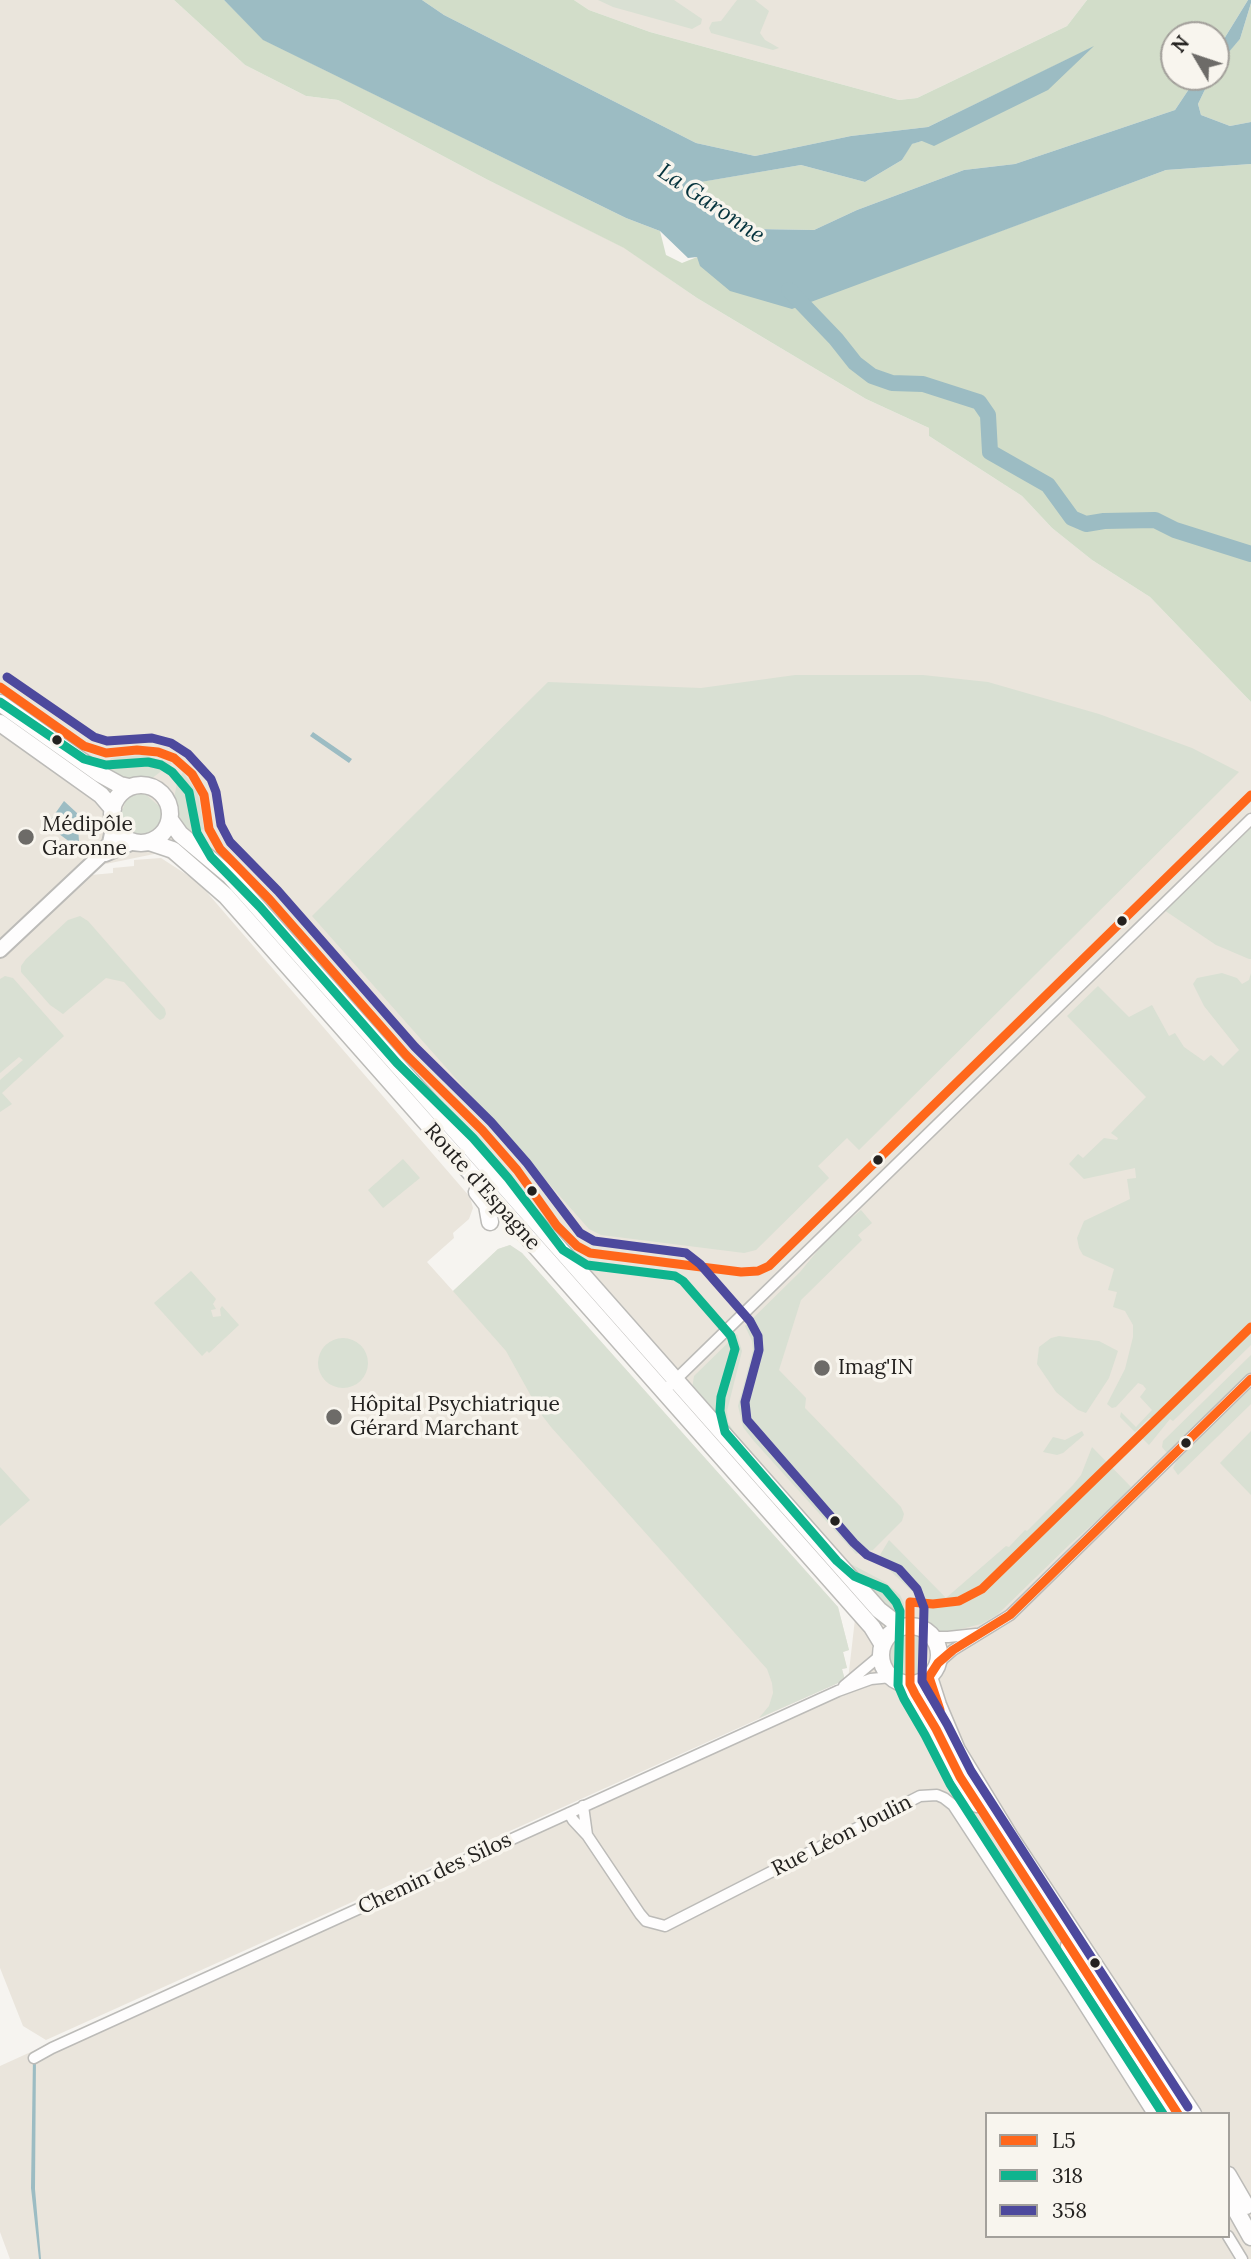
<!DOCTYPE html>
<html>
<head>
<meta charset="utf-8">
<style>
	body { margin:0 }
	#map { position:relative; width:1251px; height:2259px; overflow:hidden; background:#f6f4f0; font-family:Lora,serif }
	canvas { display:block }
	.legend { position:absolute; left:985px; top:2112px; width:245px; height:126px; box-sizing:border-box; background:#f8f5ee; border:2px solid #a3a09b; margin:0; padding:9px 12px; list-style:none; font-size:21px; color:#23211f }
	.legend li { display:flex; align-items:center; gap:14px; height:35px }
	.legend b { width:35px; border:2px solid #a3a09b }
	.north { position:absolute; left:1160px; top:21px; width:70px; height:70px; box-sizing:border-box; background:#f8f5ee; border:2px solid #a3a09b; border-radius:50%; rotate:309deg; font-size:19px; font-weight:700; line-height:28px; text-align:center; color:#23211f }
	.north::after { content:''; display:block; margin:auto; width:24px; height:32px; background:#6d6b68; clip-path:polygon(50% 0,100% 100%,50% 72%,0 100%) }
</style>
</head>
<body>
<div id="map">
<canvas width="1251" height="2259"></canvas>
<ul class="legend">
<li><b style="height:9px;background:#ff671b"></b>L5</li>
<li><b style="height:9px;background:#0fb48e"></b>318</li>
<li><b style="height:9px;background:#4d499d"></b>358</li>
</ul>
<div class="north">N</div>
</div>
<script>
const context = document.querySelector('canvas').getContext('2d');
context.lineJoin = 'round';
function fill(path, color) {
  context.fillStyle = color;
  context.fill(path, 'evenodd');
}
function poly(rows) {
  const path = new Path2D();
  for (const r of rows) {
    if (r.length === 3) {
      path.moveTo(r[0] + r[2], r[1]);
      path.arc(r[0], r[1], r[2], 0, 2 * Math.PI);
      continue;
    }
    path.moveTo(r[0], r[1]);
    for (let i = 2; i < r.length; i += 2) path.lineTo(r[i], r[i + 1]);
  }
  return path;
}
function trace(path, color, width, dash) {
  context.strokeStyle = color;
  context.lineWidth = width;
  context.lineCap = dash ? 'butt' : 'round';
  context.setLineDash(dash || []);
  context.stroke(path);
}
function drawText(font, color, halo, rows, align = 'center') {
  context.font = font + ' Lora,serif';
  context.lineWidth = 7;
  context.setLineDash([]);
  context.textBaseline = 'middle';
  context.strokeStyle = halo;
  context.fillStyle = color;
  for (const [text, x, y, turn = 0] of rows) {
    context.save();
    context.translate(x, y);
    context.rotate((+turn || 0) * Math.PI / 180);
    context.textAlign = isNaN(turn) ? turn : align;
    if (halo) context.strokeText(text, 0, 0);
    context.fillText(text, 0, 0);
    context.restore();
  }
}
fill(poly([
	[0,0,174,0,245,65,306,96,338,100,488,180,625,248,697,298,866,399,929,428,929,436,1022,496,1052,528,1092,560,1150,597,1251,702,1251,2259,10,2259,0,2232,0,2066,848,1680,855,1619,401,1101,201,881,159,853,96,866,0,945],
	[987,2114,1228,2114,1228,2236,987,2236],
	[574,0,1087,0,1067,26,917,98,899,100,650,32,589,10],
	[161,858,198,882,470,1197,473,1208,469,1219,453,1233,454,1238,427,1262,453,1291,498,1249,510,1245,522,1253,838,1607,849,1650,843,1652,847,1668,842,1669,845,1680,46,2040,23,2026,0,1968,0,957,91,875,113,873,113,868,134,866,134,860]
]), '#eae5dc');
fill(poly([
	[598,0,674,0,702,19,701,24,692,29,613,7],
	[737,0,755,0,769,11,760,33,765,40,779,48,773,50,711,33,709,28,712,22,721,21],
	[795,675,923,675,988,682,1099,714,1192,748,1239,772,859,1150,847,1138,818,1166,829,1178,756,1250,744,1253,601,1235,589,1229,312,916,548,682,701,688],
	[143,755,172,763,151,779,127,782,104,772,111,758],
	[183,772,198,794,204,829,196,832,192,837,177,819,174,798,177,783],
	[143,792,160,807,163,806,164,812,164,819,157,831,143,836,130,832,125,827,121,814,126,800,131,796],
	[1251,825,1251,959,1249,959,1216,945,1164,910],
	[80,916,88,921,165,1009,166,1014,164,1018,160,1020,156,1017,124,982,106,978,63,1014,50,1005,21,972,21,966,26,959,68,920],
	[1222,973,1237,978,1242,984,1249,980,1251,973,1251,1324,1153,1419,1149,1418,1135,1432,1120,1417,1121,1412,1136,1427,1152,1410,1140,1397,1146,1389,1143,1385,1138,1383,1116,1407,1112,1408,1107,1404,1125,1369,1133,1337,1133,1325,1125,1311,1113,1307,1117,1292,1108,1290,1114,1269,1083,1255,1079,1248,1077,1238,1084,1221,1130,1199,1127,1179,1136,1178,1135,1168,1084,1179,1069,1164,1078,1154,1083,1158,1104,1138,1117,1140,1118,1138,1111,1133,1146,1097,1067,1016,1098,986,1129,1017,1152,1005,1169,1036,1175,1033,1184,1047,1204,1061,1211,1055,1223,1066,1239,1050,1204,1006,1193,984,1197,978],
	[5,976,13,978,64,1036,2,1093,12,1104,0,1112,0,1080,23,1060,19,1057,0,1073,0,979],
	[403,1159,420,1178,383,1208,368,1190],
	[861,1210,872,1223,858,1235,862,1240,801,1300,779,1370,806,1398,805,1408,901,1507,904,1514,902,1521,873,1550,856,1554,753,1440,743,1427,738,1406,753,1350,752,1341,745,1326,800,1272,829,1237],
	[510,1245,522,1253,838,1607,849,1650,843,1652,847,1668,842,1669,845,1680,759,1718,769,1706,773,1693,772,1683,767,1669,551,1427,541,1414,506,1351,453,1291,498,1249],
	[191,1271,216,1299,213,1304,216,1309,211,1310,213,1317,221,1316,220,1309,222,1306,239,1325,209,1353,207,1351,202,1356,154,1303],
	[1251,1331,1251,1345,1173,1421,1170,1419,1149,1445,1142,1438],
	[737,1334,742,1351,727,1411,728,1422,734,1432,849,1563,885,1582,900,1595,904,1603,904,1621,894,1617,692,1389,694,1376],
	[1059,1336,1099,1341,1118,1351,1109,1378,1086,1413,1078,1410,1056,1392,1037,1364,1039,1347,1051,1338],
	[343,1363,25],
	[1251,1355,1251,1374,1189,1435,1167,1453,1162,1447,1163,1441],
	[1251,1385,1251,1404,1178,1475,1173,1468,1177,1460],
	[1082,1431,1084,1435,1063,1453,1057,1455,1043,1452,1053,1437,1065,1440],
	[1251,1431,1251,1495,1220,1463],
	[1092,1447,1131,1487,1119,1501,1070,1544,997,1615,981,1624,945,1633,930,1628,921,1615,914,1593,881,1562,880,1555,889,1540,946,1598,1006,1546,1009,1547,1025,1530,1027,1531,1073,1485,1081,1475],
	[0,1467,30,1500,0,1526],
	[908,1635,915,1636,927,1643,924,1657,927,1670,914,1678,900,1677,890,1667,888,1660,890,1646,895,1640]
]), '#d9e0d3');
fill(poly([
	[174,0,224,0,264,40,626,218,660,231,666,255,682,263,697,257,792,308,1166,170,1251,164,1251,702,1150,597,1092,560,1052,528,1022,496,929,436,929,428,866,399,697,298,624,248,488,180,338,100,306,96,245,65],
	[422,0,574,0,589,10,650,32,899,100,917,98,1067,26,1087,0,1248,0,1224,39,1216,42,1216,35,1174,35,1174,77,1197,77,1175,110,1015,164,964,170,857,210,814,230,753,229,694,183,801,165,865,182,902,160,911,144,922,141,1091,48,928,127,851,136,755,156,696,143,444,15],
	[1251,3,1251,122,1230,126,1201,115,1198,104,1211,77,1216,77,1219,62,1240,39]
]), '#d2ddc9');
fill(poly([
	[224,0,422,0,444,15,696,143,755,156,851,136,928,127,1094,46,1048,90,934,146,922,141,912,144,902,160,865,182,801,165,695,183,753,229,814,230,857,210,964,170,1015,164,1175,110,1197,77,1211,77,1198,104,1201,115,1230,126,1251,122,1251,164,1166,170,792,309,730,291,700,266,697,257,688,258,660,231,626,218,263,40],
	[1248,0,1251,0,1251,3,1240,39,1216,67,1216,42,1224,39],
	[313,732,352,759,349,763,310,736],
	[64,801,77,813,79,841,74,845,47,825],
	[36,2055,35,2189,41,2259,39,2259,31,2188,33,2056]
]), '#9cbcc3');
trace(poly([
	[789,290,836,339,855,363,872,376,892,383,923,384,979,402,988,415,990,452,1048,485,1072,518,1086,524,1104,521,1155,520,1175,530,1251,554]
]), '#9cbcc3', 16);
const street = poly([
	[664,1391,1251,819],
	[933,1637,948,1637,976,1634],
	[938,1663,953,1650,1010,1615,1251,1379],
	[844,1686,881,1655],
	[583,1806,587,1835],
	[569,1813,573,1820,587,1835,640,1914,646,1921,665,1926,920,1796,937,1795,944,1798,953,1805,1071,1985,1153,2114],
	[34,2058,52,2048,838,1691,871,1679,891,1677],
	[1228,2236,1242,2259]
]);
const secondary = poly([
	[105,854,133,842],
	[0,950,100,856,110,843,114,824]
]);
const primary = poly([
	[0,703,100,774,120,785,129,787],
	[0,723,101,795,113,809],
	[141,814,29],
	[170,820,180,834,229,875,245,893,879,1610,901,1627],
	[149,842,173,850,226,896,872,1627,883,1645],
	[477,1192,487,1205,490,1222],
	[910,1655,29],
	[929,1677,938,1705,957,1750,1010,1837,1193,2114],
	[910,1684,960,1777,977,1804],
	[1069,1946,1178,2114],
	[1228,2175,1246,2206],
	[1228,2196,1251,2237]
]);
trace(street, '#bcbbb8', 13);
trace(secondary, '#bcbbb8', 18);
trace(primary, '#bcbbb8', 19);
trace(street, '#fefdfd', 10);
trace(secondary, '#fefdfd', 14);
trace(primary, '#fefdfd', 16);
trace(poly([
	[0,687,84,746,106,753,137,750,158,752,174,758,192,774,204,795,209,829,220,849,269,899,406,1055,482,1130,517,1170,557,1226,577,1246,590,1253,741,1272,758,1271,769,1266,1251,795],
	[940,1710,929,1677,938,1663,953,1650,1010,1615,1251,1379],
	[1178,2114,960,1777,936,1729,915,1694,910,1684,910,1602,933,1604,959,1601,982,1589,1251,1327]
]), '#ff671b', 9);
trace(poly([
	[0,702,84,759,106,765,148,762,161,765,172,772,189,792,197,833,211,857,260,907,397,1063,473,1138,508,1178,563,1250,587,1265,675,1276,683,1281,731,1336,735,1349,721,1397,720,1411,725,1432,837,1561,854,1576,885,1589,896,1602,900,1611,898,1685,904,1699,925,1735,950,1784,1163,2114]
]), '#0fb48e', 9);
trace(poly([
	[7,677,94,737,107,741,152,738,171,743,188,754,211,779,216,792,221,825,230,842,278,891,415,1047,491,1122,527,1163,580,1233,594,1241,686,1253,700,1264,750,1321,758,1336,759,1350,745,1402,747,1420,854,1543,867,1555,899,1569,917,1589,924,1608,922,1681,926,1688,947,1724,971,1771,1188,2107]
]), '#4d499d', 9);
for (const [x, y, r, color] of [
	[57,740,6,"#23211f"],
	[26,837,9,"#6d6b68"],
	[1122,921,6,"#23211f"],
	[878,1160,6,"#23211f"],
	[532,1191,6,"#23211f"],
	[822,1368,9,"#6d6b68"],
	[334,1417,9,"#6d6b68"],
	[1186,1443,6,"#23211f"],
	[835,1521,6,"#23211f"],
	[1095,1963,6,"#23211f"]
]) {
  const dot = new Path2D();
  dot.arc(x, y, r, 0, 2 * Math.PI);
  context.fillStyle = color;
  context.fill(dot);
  trace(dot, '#f8f5ee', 2.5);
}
drawText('21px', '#23211f', '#f8f5ee', [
	["Médipôle",42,825],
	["Garonne",42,849],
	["Imag'IN",838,1368],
	["Hôpital Psychiatrique",350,1405],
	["Gérard Marchant",350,1429]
], 'left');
drawText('21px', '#23211f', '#f8f5ee', [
	["Route d'Espagne",482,1187,48],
	["Rue Léon Joulin",842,1836,-27],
	["Chemin des Silos",435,1874,-25]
]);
drawText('italic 23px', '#05333d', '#f8f5ee', [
	["La Garonne",711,204,34]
]);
</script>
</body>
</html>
